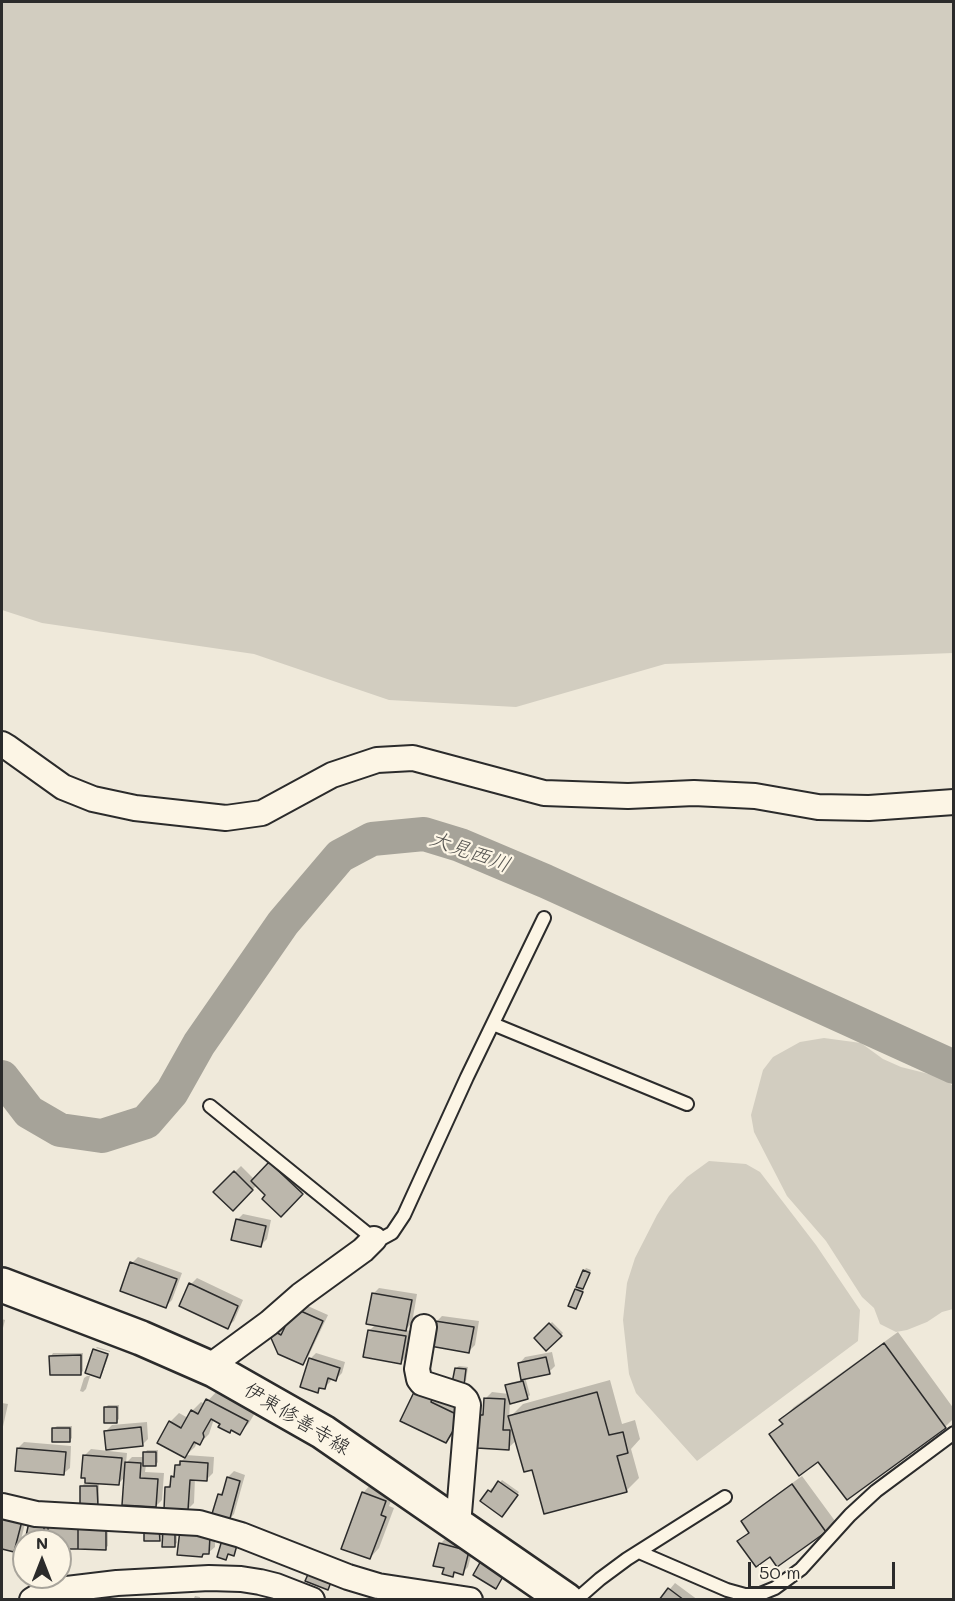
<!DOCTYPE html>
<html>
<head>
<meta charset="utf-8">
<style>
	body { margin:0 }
	#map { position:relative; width:955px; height:1601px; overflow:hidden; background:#efe9da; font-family:Mali,sans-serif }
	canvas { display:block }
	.frame { position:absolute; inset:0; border:3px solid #2b2b2b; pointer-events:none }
	.north { position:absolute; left:12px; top:1529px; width:60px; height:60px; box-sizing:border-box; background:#fcf5e5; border:2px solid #a8a49b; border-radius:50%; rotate:0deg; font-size:16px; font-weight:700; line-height:24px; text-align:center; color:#2b2b2b }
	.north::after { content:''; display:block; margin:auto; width:21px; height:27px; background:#2b2b2b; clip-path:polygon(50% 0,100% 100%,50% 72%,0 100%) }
	.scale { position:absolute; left:748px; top:1562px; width:147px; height:27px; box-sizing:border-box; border:3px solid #2b2b2b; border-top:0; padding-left:8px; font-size:18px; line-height:21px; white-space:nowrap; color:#2b2b2b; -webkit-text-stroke:4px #fcf5e5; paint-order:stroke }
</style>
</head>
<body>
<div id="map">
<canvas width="955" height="1601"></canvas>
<div class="frame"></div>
<div class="north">N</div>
<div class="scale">50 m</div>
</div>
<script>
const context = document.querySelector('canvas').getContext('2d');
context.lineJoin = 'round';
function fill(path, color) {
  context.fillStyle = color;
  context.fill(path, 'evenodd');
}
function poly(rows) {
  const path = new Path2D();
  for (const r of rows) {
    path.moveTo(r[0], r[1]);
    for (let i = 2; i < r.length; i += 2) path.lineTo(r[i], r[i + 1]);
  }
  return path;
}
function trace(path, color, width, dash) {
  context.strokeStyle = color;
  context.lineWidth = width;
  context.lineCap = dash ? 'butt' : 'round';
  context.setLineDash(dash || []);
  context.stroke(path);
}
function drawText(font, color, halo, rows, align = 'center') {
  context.font = font + ' Mali,"Klee One",sans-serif';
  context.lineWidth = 4.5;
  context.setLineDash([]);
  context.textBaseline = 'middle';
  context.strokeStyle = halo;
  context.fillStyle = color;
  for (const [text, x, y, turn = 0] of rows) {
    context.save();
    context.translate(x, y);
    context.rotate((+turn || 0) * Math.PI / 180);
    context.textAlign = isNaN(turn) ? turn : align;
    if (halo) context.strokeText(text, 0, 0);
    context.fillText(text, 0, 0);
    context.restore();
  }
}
fill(poly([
	[2,2,953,2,953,653,665,664,516,707,389,700,254,654,42,623,2,610],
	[824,1038,861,1043,883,1059,901,1067,941,1077,953,1086,953,1309,942,1312,927,1322,907,1330,896,1332,880,1324,874,1308,862,1297,826,1241,787,1196,754,1132,751,1115,763,1070,773,1057,800,1042],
	[709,1161,746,1164,760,1172,816,1245,860,1310,858,1341,697,1461,636,1393,629,1374,623,1320,627,1283,635,1258,657,1215,669,1196,687,1177]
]), '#d2cdc0');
fill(poly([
	[276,1157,307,1187,281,1214,267,1195,257,1185,233,1209,215,1192,241,1166,254,1179],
	[243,1214,271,1220,267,1239,261,1245,237,1220],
	[138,1257,182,1273,172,1300,166,1306,132,1263],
	[586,1268,591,1270,585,1285,582,1288,584,1289,578,1304,577,1290,580,1286,584,1271],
	[197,1278,243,1300,234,1321,227,1327,191,1284],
	[379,1288,417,1294,412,1323,405,1330,411,1331,407,1356,401,1362,369,1331,376,1324,373,1294],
	[301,1303,328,1315,308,1357,302,1363,275,1332,281,1326,286,1328],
	[442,1316,479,1321,475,1345,469,1351,436,1322],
	[2,1319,5,1320,2,1332],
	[552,1322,563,1333,546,1349,536,1338],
	[898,1332,954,1409,954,1418,945,1427,847,1498,819,1460,771,1434,783,1422,781,1420,794,1407],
	[97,1347,110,1351,110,1352,96,1348],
	[94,1351,109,1355,102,1374,100,1376],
	[552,1352,555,1366,549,1372,525,1377,530,1395,527,1398,510,1403,509,1418,523,1404,610,1380,622,1424,635,1420,640,1439,631,1449,639,1478,627,1490,545,1513,533,1468,517,1440,508,1448,480,1415,485,1411,485,1399,492,1392,509,1394,507,1386,509,1383,522,1380,519,1364,525,1357],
	[53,1353,83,1353,83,1371,80,1374,51,1356],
	[316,1353,345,1362,342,1373,336,1379,332,1378,330,1382,324,1388,322,1387,317,1391,310,1359],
	[459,1366,468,1367,466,1381,463,1383,456,1368],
	[87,1376,90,1376,86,1389,83,1392,80,1391,84,1378],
	[217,1391,256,1411,249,1423,240,1433,214,1419,209,1434,200,1443,197,1442,195,1447,186,1455,214,1457,213,1473,207,1479,195,1478,194,1503,188,1509,166,1488,172,1482,172,1477,176,1473,177,1465,186,1457,159,1443,170,1422,179,1413,188,1418,192,1411,201,1402,205,1404],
	[437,1392,462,1408,462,1417,452,1435,446,1441,402,1420],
	[2,1403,8,1404,2,1431],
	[108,1405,119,1405,119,1419,117,1421,105,1408],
	[147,1422,148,1439,142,1445,106,1431,112,1425],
	[57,1426,72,1426,72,1438,70,1440,54,1428],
	[24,1442,71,1446,70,1468,63,1474,18,1448],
	[91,1449,127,1453,126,1463,132,1457,145,1457,145,1453,147,1450,158,1450,158,1462,156,1465,146,1465,145,1472,164,1473,162,1500,156,1506,125,1477,118,1484,99,1482,99,1502,97,1504,81,1487,84,1484,95,1484,84,1456],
	[234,1471,245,1475,234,1514,228,1521,219,1495,225,1489,228,1477],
	[802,1476,835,1521,825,1531,777,1565,770,1555,739,1541,750,1531,743,1521,752,1512],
	[502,1480,519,1492,504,1512,489,1491,492,1488,494,1490],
	[372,1483,395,1491,389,1506,394,1508,379,1548,370,1558,363,1493],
	[2,1509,27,1515,20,1544,14,1551,2,1548],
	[30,1523,108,1526,108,1546,105,1548,60,1548,60,1541,26,1541],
	[177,1528,177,1543,174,1545,164,1534,159,1539,145,1529],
	[215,1530,215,1547,208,1553,178,1553],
	[446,1538,474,1545,468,1567,462,1573,456,1571,452,1575,446,1567,440,1544],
	[675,1583,698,1600,661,1600],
	[195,1596,200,1597,200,1600,193,1600]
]), '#0003');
trace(poly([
	[2,1077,29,1112,60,1130,102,1136,146,1122,172,1092,199,1044,283,923,340,856,372,839,424,834,460,845,545,881,954,1067]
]), '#a6a399', 34);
const building = poly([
	[269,1162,303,1194,281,1217,262,1199,265,1195,251,1181,269,1162],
	[234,1171,253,1190,233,1211,213,1192,234,1171],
	[236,1219,266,1226,261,1247,231,1240,236,1219],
	[130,1262,177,1279,166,1308,120,1291,130,1262],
	[583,1270,590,1273,583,1289,576,1287,583,1270],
	[189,1283,238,1306,228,1329,179,1306,189,1283],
	[575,1289,583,1292,576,1309,568,1306,575,1289],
	[372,1293,412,1300,406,1331,366,1324,372,1293],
	[294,1308,323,1321,303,1365,278,1354,271,1338,274,1331,281,1335,294,1308],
	[435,1321,474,1327,469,1353,430,1346,435,1321],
	[549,1323,562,1336,546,1351,534,1338,549,1323],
	[368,1330,406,1336,401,1364,363,1357,368,1330],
	[884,1343,946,1428,847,1500,818,1462,799,1476,769,1434,783,1424,779,1420,884,1343],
	[93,1349,108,1354,100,1378,85,1373,93,1349],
	[81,1355,81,1375,50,1375,49,1356,81,1355],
	[546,1357,550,1374,521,1380,518,1363,546,1357],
	[309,1358,340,1368,336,1381,328,1378,325,1389,319,1388,318,1393,300,1387,309,1358],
	[455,1368,466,1369,464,1385,452,1383,455,1368],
	[523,1381,528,1399,510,1404,505,1385,523,1381],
	[415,1390,432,1399,431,1402,456,1414,457,1424,446,1443,400,1421,415,1390],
	[597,1392,609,1435,623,1432,628,1453,617,1456,627,1492,544,1514,532,1470,524,1472,508,1416,597,1392],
	[484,1398,505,1399,503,1430,510,1430,509,1450,477,1448,479,1415,483,1415,484,1398],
	[206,1399,248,1421,240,1435,231,1430,230,1433,218,1427,220,1424,211,1419,203,1433,204,1437,200,1445,194,1442,185,1458,157,1443,169,1421,181,1428,191,1410,198,1414,206,1399],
	[104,1407,117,1407,117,1423,104,1423,104,1407],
	[141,1427,143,1446,106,1450,104,1431,141,1427],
	[52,1428,70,1428,70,1442,52,1442,52,1428],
	[17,1448,66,1452,64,1475,15,1471,17,1448],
	[143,1452,156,1452,156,1466,143,1466,143,1452],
	[83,1455,122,1458,119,1485,85,1483,85,1478,81,1478,83,1455],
	[180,1461,208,1463,207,1481,190,1480,188,1510,164,1509,165,1487,170,1487,171,1476,174,1477,175,1465,180,1465,180,1461],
	[125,1462,141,1463,140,1478,158,1479,156,1507,122,1505,125,1462],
	[227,1477,240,1481,229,1522,211,1517,218,1494,222,1495,227,1477],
	[498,1481,518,1495,502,1517,480,1501,488,1490,491,1492,498,1481],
	[792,1484,826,1532,777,1567,770,1557,756,1567,737,1541,749,1533,741,1521,792,1484],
	[80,1486,97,1486,98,1506,80,1507,80,1486],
	[362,1492,386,1501,381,1515,386,1517,370,1559,341,1549,362,1492],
	[2,1516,22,1521,14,1552,2,1549,2,1516],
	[29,1522,44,1524,44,1541,25,1541,29,1522],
	[48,1524,78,1525,78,1549,60,1549,60,1541,48,1541,48,1524],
	[78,1528,106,1528,106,1550,78,1549,78,1528],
	[159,1528,160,1541,144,1541,144,1529,159,1528],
	[163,1529,175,1530,175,1547,162,1547,163,1529],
	[180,1530,210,1536,209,1554,203,1554,202,1557,177,1555,180,1530],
	[222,1540,237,1545,234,1556,228,1554,226,1560,217,1557,222,1540],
	[439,1543,469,1551,463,1575,454,1572,453,1577,442,1574,444,1568,433,1566,439,1543],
	[482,1559,505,1573,496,1589,473,1575,482,1559],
	[309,1572,331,1582,328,1590,305,1581,309,1572],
	[668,1588,684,1600,659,1600,668,1588]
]);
fill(building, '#bcb7ac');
trace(building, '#2b2b2b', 1.5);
const lane = poly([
	[493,1024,687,1104],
	[210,1106,374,1239,381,1239,392,1233,404,1215,467,1077,544,918],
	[639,1552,727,1590,745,1595,758,1595,775,1588,801,1569,850,1515,876,1491,954,1433],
	[576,1600,600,1579,627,1559,725,1497]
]);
const street = poly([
	[2,744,7,747,63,787,93,799,135,808,226,818,262,813,332,775,377,760,413,758,544,793,628,796,694,793,755,796,818,807,869,808,954,802],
	[424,1327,417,1369,419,1379,422,1383,462,1396,466,1400,468,1405,458,1525],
	[209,1367,269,1323,301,1295,363,1250,374,1239],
	[2,1506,36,1514,199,1523,241,1535,348,1577,378,1586,470,1600],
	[32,1600,37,1597,67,1589,117,1583,209,1578,241,1579,260,1582,276,1586,312,1600]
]);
const primary = poly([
	[2,1285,141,1338,214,1370,323,1432,566,1600]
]);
trace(lane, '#2b2b2b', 16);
trace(street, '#2b2b2b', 28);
trace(primary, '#2b2b2b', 38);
trace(lane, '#fcf5e5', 12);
trace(street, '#fcf5e5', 24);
trace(primary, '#fcf5e5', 33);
drawText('20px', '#2b2b2b', '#fcf5e5', [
	["伊東修善寺線",297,1419,31]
]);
drawText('italic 21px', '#565552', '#fcf5e5', [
	["大見西川",470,852,20]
]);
</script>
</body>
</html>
